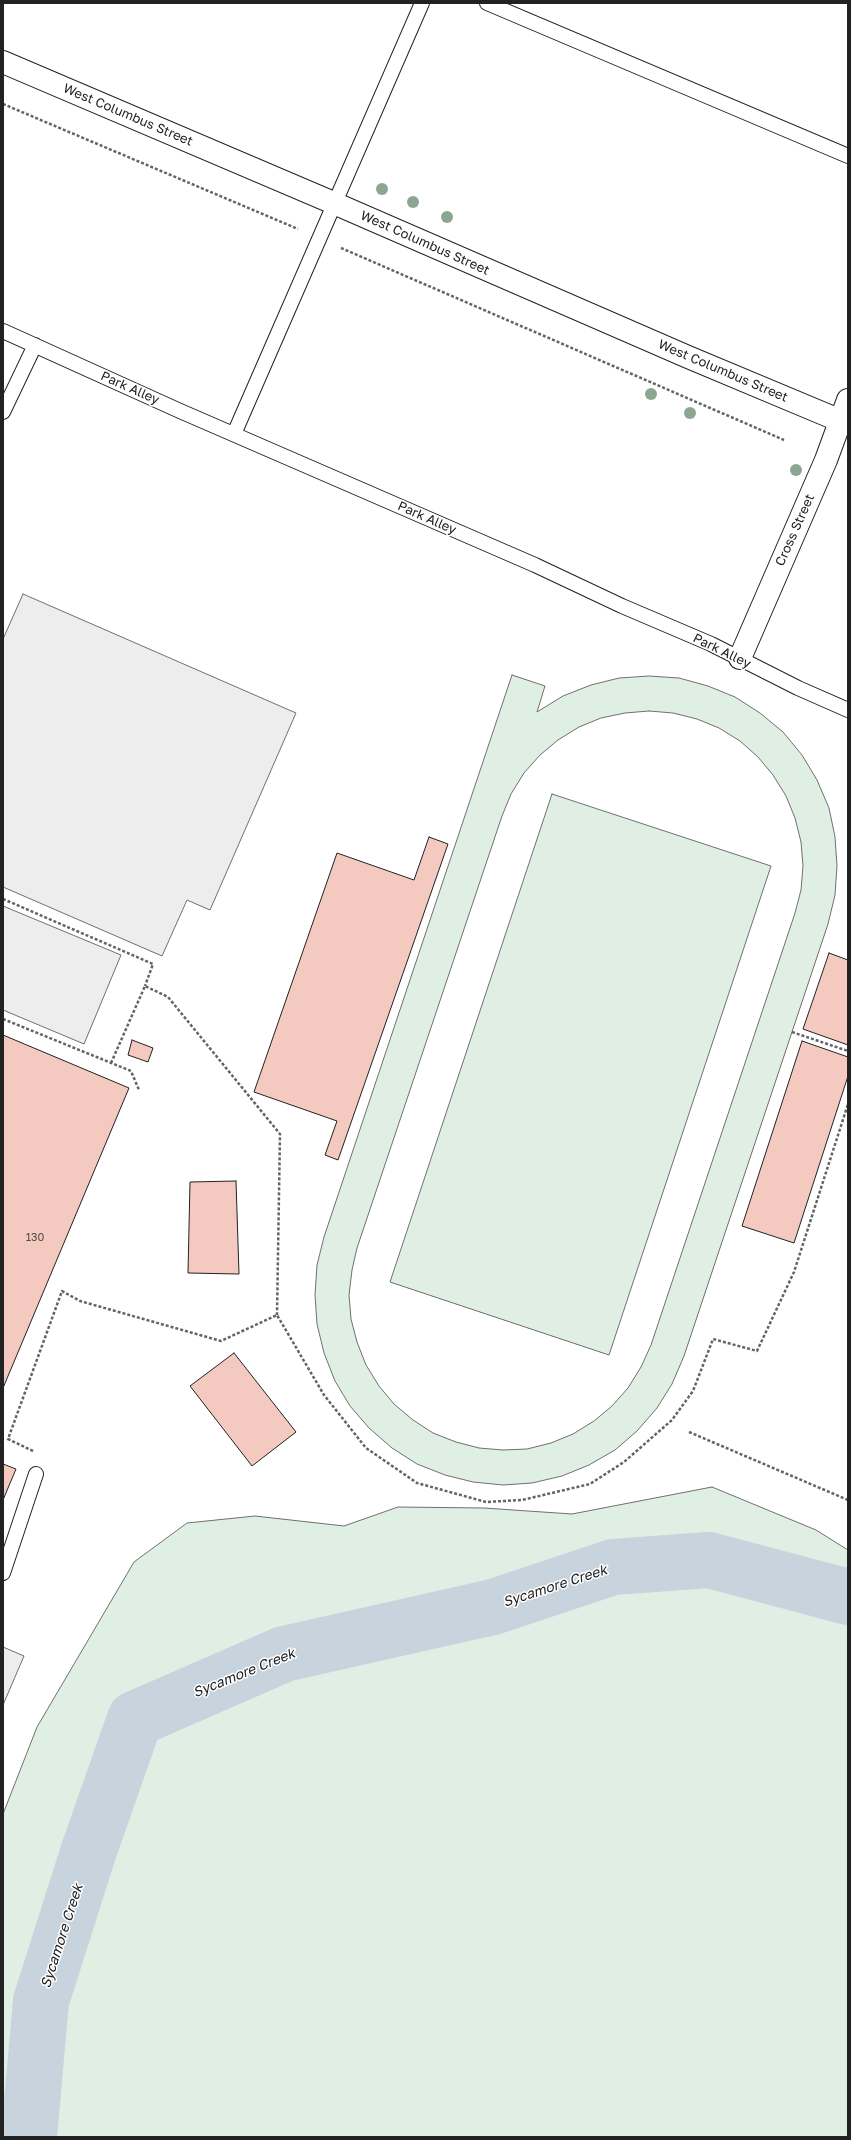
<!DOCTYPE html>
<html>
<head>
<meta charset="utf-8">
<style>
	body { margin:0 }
	#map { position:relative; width:851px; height:2140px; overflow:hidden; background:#fff; font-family:"Golos Text",sans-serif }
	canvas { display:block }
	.frame { position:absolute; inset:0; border:4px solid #222; pointer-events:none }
</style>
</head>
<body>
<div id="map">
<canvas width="851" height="2140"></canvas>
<div class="frame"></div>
</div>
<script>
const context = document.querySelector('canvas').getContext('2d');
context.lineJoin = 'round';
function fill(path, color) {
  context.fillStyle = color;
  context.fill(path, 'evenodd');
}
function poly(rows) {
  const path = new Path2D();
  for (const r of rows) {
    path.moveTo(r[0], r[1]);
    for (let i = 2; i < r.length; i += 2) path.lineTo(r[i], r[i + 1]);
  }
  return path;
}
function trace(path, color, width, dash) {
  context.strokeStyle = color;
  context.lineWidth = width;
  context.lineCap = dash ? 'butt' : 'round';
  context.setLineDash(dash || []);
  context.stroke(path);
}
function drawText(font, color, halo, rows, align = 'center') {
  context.font = font + ' "Golos Text",sans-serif';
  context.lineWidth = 3;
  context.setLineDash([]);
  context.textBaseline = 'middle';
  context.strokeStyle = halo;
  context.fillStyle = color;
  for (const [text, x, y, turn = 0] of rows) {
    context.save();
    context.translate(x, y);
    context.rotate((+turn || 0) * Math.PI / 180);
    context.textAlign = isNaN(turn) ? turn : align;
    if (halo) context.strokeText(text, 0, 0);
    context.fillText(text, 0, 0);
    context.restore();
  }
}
const green = poly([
	[512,675,545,686,537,712,563,696,591,685,619,678,649,676,679,678,708,686,735,697,760,713,783,732,802,755,817,780,829,808,835,837,837,866,835,895,828,924,684,1356,672,1384,657,1408,637,1431,615,1450,589,1465,562,1476,532,1483,503,1485,473,1482,445,1475,417,1464,392,1448,369,1428,350,1406,335,1381,324,1353,317,1324,315,1295,317,1265,324,1237,512,675],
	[649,711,673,713,697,719,719,728,740,741,758,757,773,775,786,796,795,818,801,842,803,866,801,890,795,913,651,1345,641,1367,628,1388,612,1406,594,1421,573,1434,551,1443,527,1449,503,1450,479,1448,456,1442,433,1433,413,1420,394,1404,379,1386,366,1365,357,1342,351,1319,349,1295,352,1270,357,1248,502,816,511,794,524,773,540,755,558,740,579,727,601,718,625,713,649,711],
	[552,794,771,866,609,1355,390,1282,552,794],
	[712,1487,816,1530,848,1550,848,2137,3,2137,3,1814,37,1727,134,1562,187,1523,255,1516,344,1526,398,1507,484,1508,572,1514,712,1487]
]);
fill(green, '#e0efe3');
trace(green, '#6f6f6f', 1);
const parking = poly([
	[23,594,296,713,210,910,187,900,162,956,3,887,3,639,23,594],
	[3,906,121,955,84,1044,3,1010,3,906],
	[3,1647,24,1656,3,1705,3,1647]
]);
fill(parking, '#ededed');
trace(parking, '#6f6f6f', 1);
trace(poly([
	[29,2137,41,2001,89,1850,135,1719,284,1654,493,1607,613,1567,709,1560,848,1597]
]), '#c7d3dd', 56);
const building = poly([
	[429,837,448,844,338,1160,325,1155,337,1121,254,1092,337,853,414,880,429,837],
	[829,953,848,960,848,1045,803,1029,829,953],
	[3,1035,129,1088,3,1388,3,1035],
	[132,1040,153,1048,148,1062,128,1055,132,1040],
	[802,1041,848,1057,848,1076,794,1243,742,1226,802,1041],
	[236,1181,239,1274,188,1273,190,1182,236,1181],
	[234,1353,296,1432,252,1466,190,1386,234,1353],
	[3,1464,16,1469,3,1500,3,1464]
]);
fill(building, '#f3c9c0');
trace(building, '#222', 1);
const lane = poly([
	[487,3,848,156],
	[3,331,180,411,535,565,622,606,711,644,798,688,848,710],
	[3,412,35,345],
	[234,434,422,3],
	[3,1573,36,1474]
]);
const street = poly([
	[740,658,826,460,848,400]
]);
const primary = poly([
	[3,62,336,204,688,357,848,424]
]);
trace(lane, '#222', 16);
trace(street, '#222', 24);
trace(primary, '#222', 24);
trace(poly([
	[3,104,298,229],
	[341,248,784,440],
	[3,899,153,964,145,986],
	[3,1019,131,1071,139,1090],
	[792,1032,848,1051],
	[111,1063,145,986,168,997,280,1134,277,1315],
	[689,1432,848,1500],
	[33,1451,8,1439,62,1291,80,1301,221,1341,277,1315,324,1395,366,1448,417,1483,486,1502,522,1500,590,1484,624,1462,672,1420,693,1391,713,1339,757,1351,794,1272,848,1104]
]), '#646464', 2.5, [3, 2]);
trace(lane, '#fff', 14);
trace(street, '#fff', 22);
trace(primary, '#fff', 22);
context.fillStyle = '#8da692';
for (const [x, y] of [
	[382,189],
	[413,202],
	[447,217],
	[651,394],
	[690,413],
	[796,470]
]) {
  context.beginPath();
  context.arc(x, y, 6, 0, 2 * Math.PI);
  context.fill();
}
drawText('11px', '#564c4a', null, [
	["130",35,1238]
]);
drawText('13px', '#222', '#fff', [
	["West Columbus Street",128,115,23],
	["West Columbus Street",425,243,24],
	["West Columbus Street",723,371,23],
	["Park Alley",130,388,24],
	["Park Alley",427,518,24],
	["Cross Street",795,530,-66],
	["Park Alley",722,651,26]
]);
drawText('italic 14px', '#222', '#fff', [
	["Sycamore Creek",555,1586,-18],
	["Sycamore Creek",244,1673,-22],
	["Sycamore Creek",62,1936,-72]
]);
</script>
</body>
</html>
